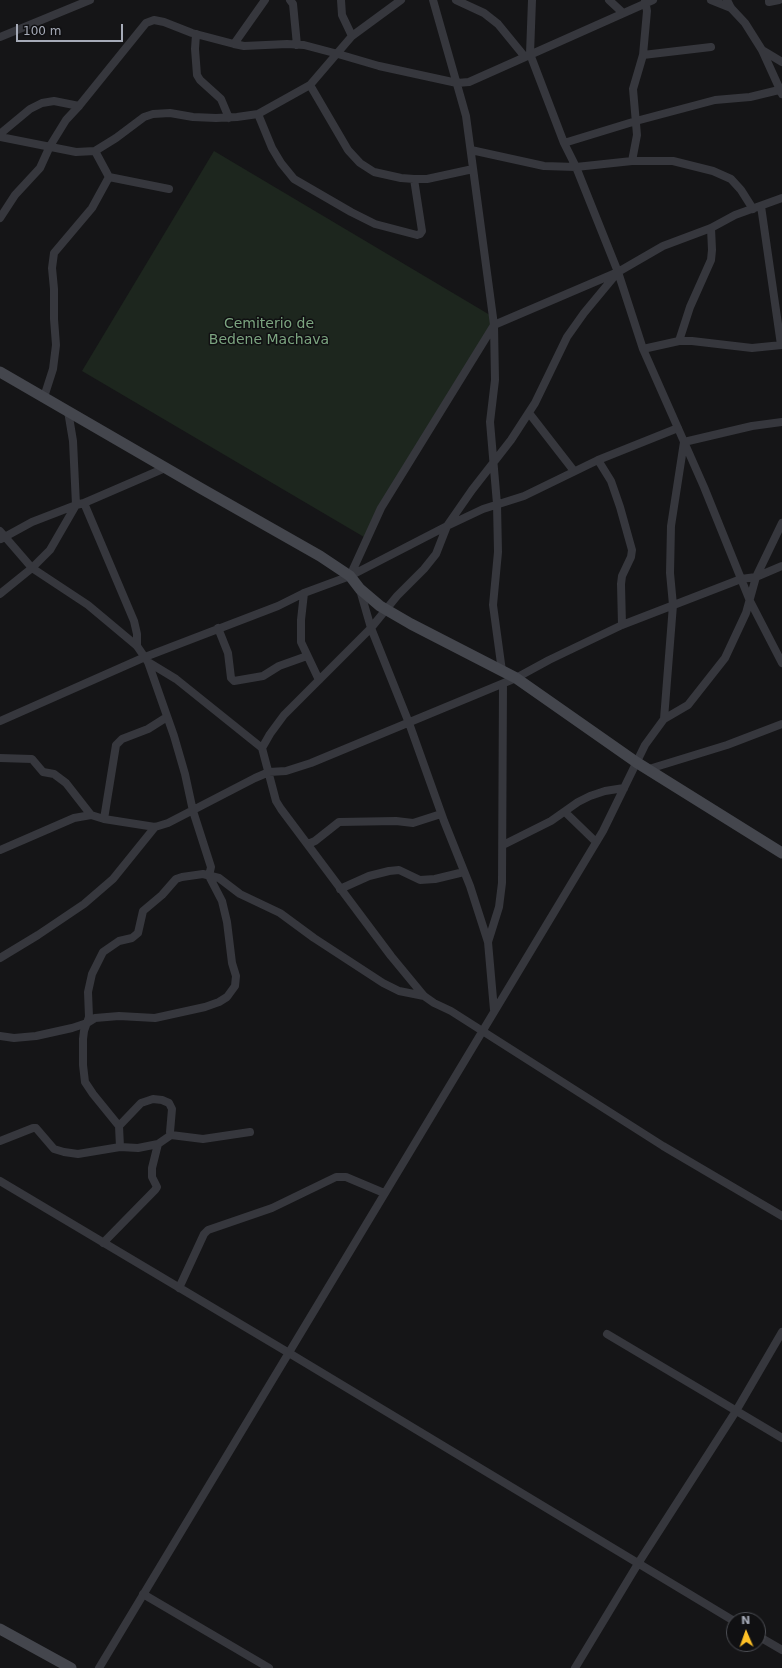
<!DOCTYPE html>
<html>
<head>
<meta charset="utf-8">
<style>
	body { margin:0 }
	#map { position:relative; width:782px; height:1668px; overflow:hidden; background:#151517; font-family:"DejaVu Sans",sans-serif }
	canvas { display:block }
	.north { position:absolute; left:726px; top:1612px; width:40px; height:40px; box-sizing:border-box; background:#101012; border:1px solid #4c4e54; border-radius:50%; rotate:358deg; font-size:11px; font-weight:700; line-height:16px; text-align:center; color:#a6abb8 }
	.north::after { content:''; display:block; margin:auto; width:14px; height:18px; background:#fec026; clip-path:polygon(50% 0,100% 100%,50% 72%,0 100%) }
	.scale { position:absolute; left:16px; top:24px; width:107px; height:18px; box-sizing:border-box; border:2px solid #a6abb8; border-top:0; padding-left:5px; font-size:12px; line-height:14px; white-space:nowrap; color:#a6abb8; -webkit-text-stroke:3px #101012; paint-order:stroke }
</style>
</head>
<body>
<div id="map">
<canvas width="782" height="1668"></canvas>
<div class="north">N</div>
<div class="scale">100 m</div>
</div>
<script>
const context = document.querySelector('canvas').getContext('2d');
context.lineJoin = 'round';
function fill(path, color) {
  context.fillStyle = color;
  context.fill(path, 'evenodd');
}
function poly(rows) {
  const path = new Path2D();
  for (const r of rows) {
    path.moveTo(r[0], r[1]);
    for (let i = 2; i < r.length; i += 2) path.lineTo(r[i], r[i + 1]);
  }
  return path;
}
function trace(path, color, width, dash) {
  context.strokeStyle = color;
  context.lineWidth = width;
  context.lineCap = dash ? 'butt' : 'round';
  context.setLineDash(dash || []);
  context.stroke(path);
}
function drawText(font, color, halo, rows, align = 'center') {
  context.font = font + ' "DejaVu Sans",sans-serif';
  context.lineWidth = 3;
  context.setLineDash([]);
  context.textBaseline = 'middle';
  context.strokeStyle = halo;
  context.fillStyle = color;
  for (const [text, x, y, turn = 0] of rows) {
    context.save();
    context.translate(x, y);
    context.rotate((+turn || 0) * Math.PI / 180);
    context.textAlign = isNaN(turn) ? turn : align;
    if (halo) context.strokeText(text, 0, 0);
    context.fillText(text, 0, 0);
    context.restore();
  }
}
fill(poly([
	[214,151,495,318,364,537,82,371]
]), '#1d261e');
trace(poly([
	[290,0,293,4,297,45],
	[341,0,342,15,352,36],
	[433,0,466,116,494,325,495,380,490,422,497,504,498,552,493,605,502,671],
	[456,0,484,13,498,24,525,57],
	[532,0,530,54,564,143,576,167,618,272,643,349,704,487,750,601,782,663],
	[609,0,623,13],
	[711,0,731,8],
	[727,0,731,8,745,23,762,50,782,94],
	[769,0,769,2,779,0],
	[196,34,195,49,197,75,200,80,221,99,229,118],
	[0,37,90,0],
	[234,44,265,0],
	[762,50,782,62],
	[643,55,711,47],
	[310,85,348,150,360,163,374,172,401,178,414,179,427,179,473,169],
	[258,114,272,148,281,163,294,179,351,212,375,224,417,235,420,234,422,231,414,179],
	[0,134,30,109,42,103,54,101,79,106],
	[0,137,76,152,95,151,116,138,144,117,153,114,170,113,193,117,216,118,237,117,258,114,310,85,352,36,401,0],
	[564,143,636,121,715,100,750,97,779,90],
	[471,150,544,166,576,167,632,161,673,161,713,171,731,179,741,190,753,209],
	[632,161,637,135,633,89,643,55,647,11,645,0],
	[109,177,169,189],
	[761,206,781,345],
	[0,218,15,195,40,168,50,146,66,120,79,106,146,23,154,20,164,22,192,33,234,44,244,46,287,44,304,45,338,54,379,66,457,83,469,82,653,0],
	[679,341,690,307,711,260,712,250,711,228],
	[643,349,679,341,692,341,752,348,782,345],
	[44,397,53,369,56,345,54,319,54,289,52,268,54,253,92,208,109,177,95,151],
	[529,413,574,471],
	[678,428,598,460,524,496,483,509,447,526,436,554,424,569,397,596,371,628,284,715,270,734,262,748,276,801,281,809,391,956,424,996,434,1003,451,1011,663,1146,782,1216],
	[598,460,611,481,620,507,632,550,631,557,622,576,621,584,622,625],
	[84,503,134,621,137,634,137,646],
	[0,531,32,568,88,605,137,646,148,662,174,736,185,774,193,811,211,867,209,876,222,901,227,922,232,963,236,976,235,986,227,997,219,1002,205,1007,155,1018,119,1016,95,1018,87,1023,72,1028,36,1036,14,1038,0,1036],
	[1,539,32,522,76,505,84,503,165,468],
	[350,576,381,508,494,325,618,272,663,246,711,228,735,215,782,198],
	[360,590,371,628,409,723,444,821,470,886,488,942,494,1010],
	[304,593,301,620,301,642,319,680],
	[0,594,32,568,50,550,76,505,73,441,68,411],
	[218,628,228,653,231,678,234,681,263,676,279,666,307,656],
	[148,662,176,679,262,748],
	[664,719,673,605,670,573,671,526,684,442,752,426,782,422],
	[0,721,145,657,278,606,304,593,350,576,447,526,472,490,511,440,535,403,567,337,584,313,618,272],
	[0,758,32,759,43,772,54,774,66,783,91,815],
	[649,769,727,745,782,724],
	[565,812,596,842],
	[104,819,116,745,122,739,148,729,167,717],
	[308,844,315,841,339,822,396,821,413,823,441,814],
	[503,845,551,821,578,802,590,796,605,791,624,788],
	[0,850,74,818,91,815,104,819,155,827,168,823,255,778,269,772,286,771,311,763,516,678,549,660,622,625,741,579,756,577,782,566],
	[340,889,369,876,389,871,399,870,420,880,435,879,464,872],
	[488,942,499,907,502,883,503,684],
	[0,958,38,935,84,904,113,879,155,827],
	[119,1126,141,1103,153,1099,162,1100,169,1103,172,1109,170,1132,171,1135],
	[0,1141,33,1128,36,1128,54,1149,64,1152,78,1154,120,1147,138,1148,158,1144,171,1135,203,1139,250,1132],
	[120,1147,119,1126,93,1094,85,1082,83,1065,83,1039,84,1031,89,1017,88,992,92,974,103,952,119,941,132,938,138,933,143,911,162,895,176,879,182,877,203,874,219,878,240,894,280,913,314,938,383,983,399,991,424,996],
	[0,1181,289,1353,734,1621],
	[103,1243,155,1190,157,1187,152,1177,152,1168,158,1144],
	[179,1288,204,1234,208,1230,272,1208,336,1177,346,1177,384,1193],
	[607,1334,782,1438],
	[143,1594,269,1668],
	[758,1636,782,1650],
	[99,1668,603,831,645,745,664,719,688,705,725,658,746,613,756,577,782,523],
	[575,1668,639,1562,736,1411,782,1332]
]), '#36373d', 8);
trace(poly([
	[0,372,202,489,320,556,350,576,360,589,380,606,411,624,516,678,636,762,782,853],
	[0,1629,71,1668]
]), '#44464d', 11);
drawText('14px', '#7ca580', '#101012', [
	["Cemiterio de",269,324],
	["Bedene Machava",269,340]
]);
</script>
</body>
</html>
